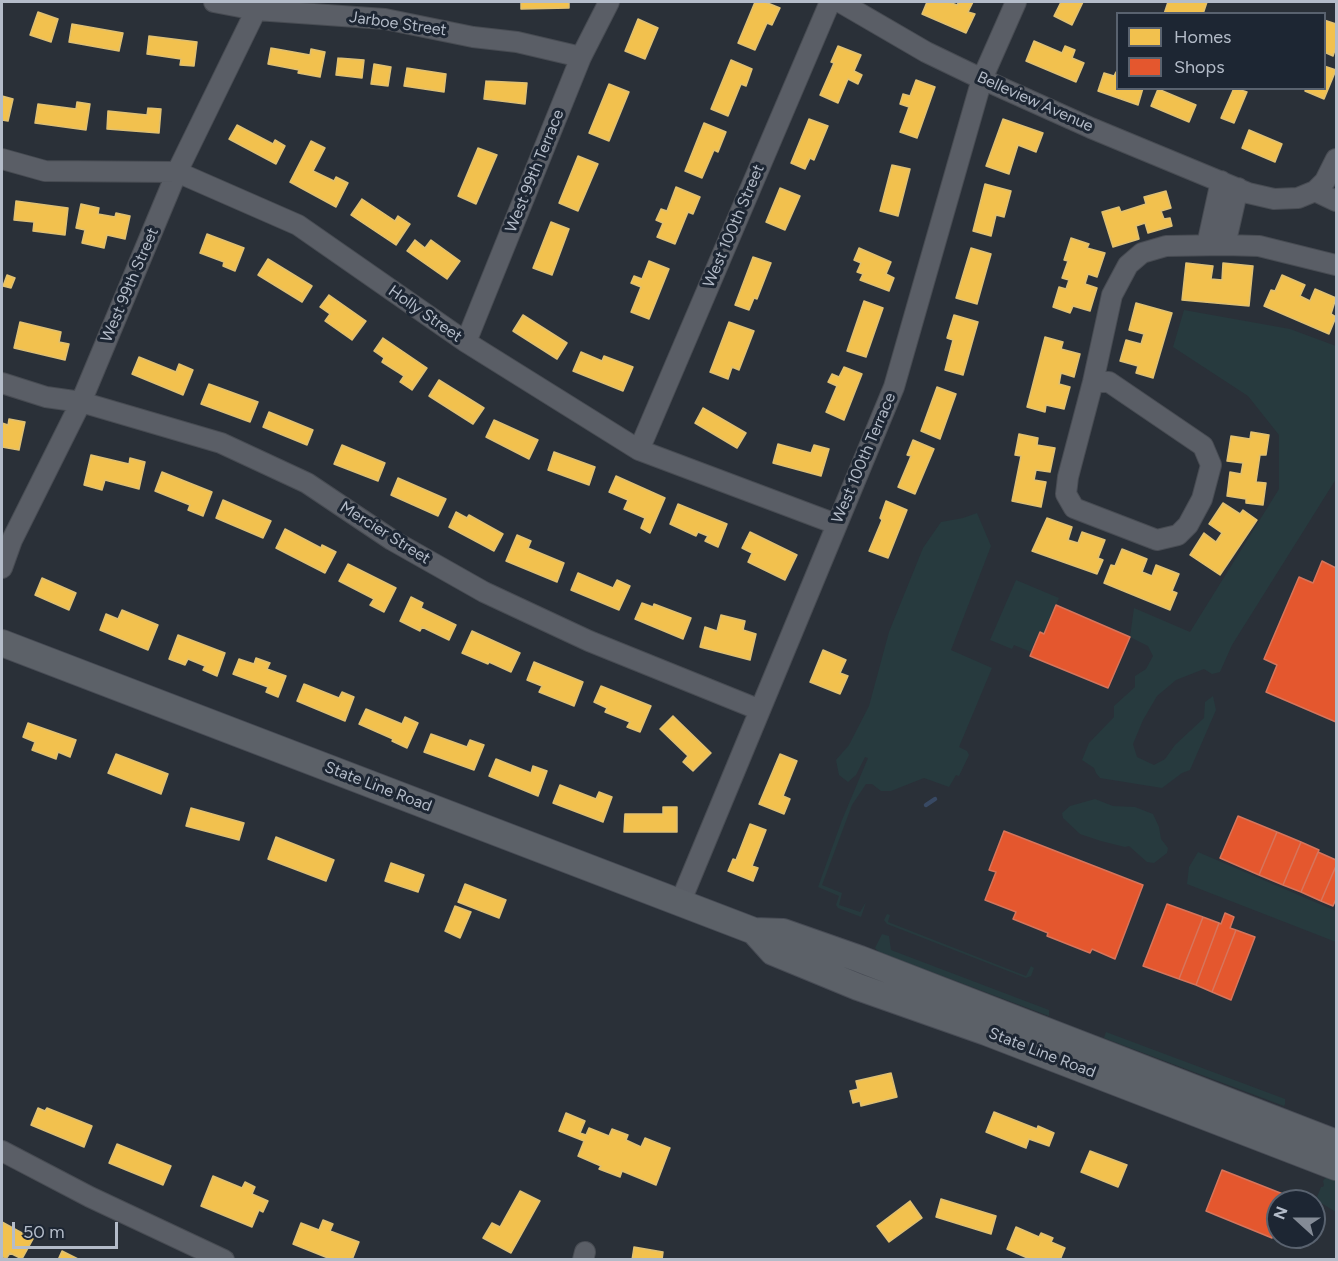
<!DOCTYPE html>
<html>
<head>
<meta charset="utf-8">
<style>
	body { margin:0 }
	#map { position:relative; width:1338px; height:1261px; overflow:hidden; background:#2a3038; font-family:Figtree,sans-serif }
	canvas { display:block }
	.frame { position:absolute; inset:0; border:3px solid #b4bcc9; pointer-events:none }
	.legend { position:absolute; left:1116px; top:12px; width:210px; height:78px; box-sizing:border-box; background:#1d2633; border:2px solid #59626f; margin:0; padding:8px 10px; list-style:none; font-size:18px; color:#b4bcc9 }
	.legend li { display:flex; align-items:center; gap:12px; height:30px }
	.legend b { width:30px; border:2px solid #59626f }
	.north { position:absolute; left:1266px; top:1189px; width:60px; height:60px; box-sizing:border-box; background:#1d2633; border:2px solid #59626f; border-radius:50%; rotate:291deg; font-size:16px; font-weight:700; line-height:24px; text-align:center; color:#b4bcc9 }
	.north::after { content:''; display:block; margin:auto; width:21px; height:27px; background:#848b96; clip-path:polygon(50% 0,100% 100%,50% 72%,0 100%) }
	.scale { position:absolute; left:12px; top:1222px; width:106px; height:27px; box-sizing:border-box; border:3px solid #b4bcc9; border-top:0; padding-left:8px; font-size:18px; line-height:21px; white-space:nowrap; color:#b4bcc9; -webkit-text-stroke:4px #1d2633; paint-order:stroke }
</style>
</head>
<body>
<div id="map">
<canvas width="1338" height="1261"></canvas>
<div class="frame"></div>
<ul class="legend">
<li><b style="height:16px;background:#f2c14e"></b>Homes</li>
<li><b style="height:16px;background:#e4572e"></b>Shops</li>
</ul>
<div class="north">N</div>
<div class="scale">50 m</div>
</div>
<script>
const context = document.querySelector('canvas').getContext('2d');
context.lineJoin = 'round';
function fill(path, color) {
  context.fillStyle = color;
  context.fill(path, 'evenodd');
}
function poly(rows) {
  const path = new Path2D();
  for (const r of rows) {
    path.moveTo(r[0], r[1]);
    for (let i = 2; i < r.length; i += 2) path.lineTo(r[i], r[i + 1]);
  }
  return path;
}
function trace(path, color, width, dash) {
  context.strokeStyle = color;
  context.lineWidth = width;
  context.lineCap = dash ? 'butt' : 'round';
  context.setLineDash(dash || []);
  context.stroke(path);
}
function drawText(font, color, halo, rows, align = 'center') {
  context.font = font + ' Figtree,sans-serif';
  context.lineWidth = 6;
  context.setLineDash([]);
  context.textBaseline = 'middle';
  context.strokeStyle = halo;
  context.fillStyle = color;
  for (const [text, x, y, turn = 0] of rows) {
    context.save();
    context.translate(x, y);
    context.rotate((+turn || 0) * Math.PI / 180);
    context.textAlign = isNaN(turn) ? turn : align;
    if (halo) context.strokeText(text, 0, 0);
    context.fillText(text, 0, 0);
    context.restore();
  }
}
fill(poly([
	[1184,310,1290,329,1336,346,1336,479,1232,645,1220,672,1212,674,1204,669,1176,680,1157,696,1143,720,1133,744,1137,757,1154,765,1165,759,1175,745,1204,718,1205,702,1213,696,1216,710,1190,770,1182,773,1162,788,1100,778,1096,773,1094,768,1082,760,1089,743,1114,717,1114,706,1135,687,1135,676,1146,669,1153,656,1148,646,1130,637,1134,608,1190,632,1279,489,1279,435,1248,396,1173,347],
	[977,513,991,546,951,650,992,668,959,747,967,751,969,755,959,776,956,775,949,787,924,778,891,791,881,791,872,784,866,784,852,805,822,885,842,893,839,905,860,912,866,902,861,917,838,908,836,905,839,896,818,887,842,820,868,758,865,757,856,775,848,782,839,775,836,760,849,745,869,706,889,632,923,548,941,522,963,518],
	[1016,580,1059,598,1044,634,1039,632,1031,652,1014,645,1012,649,990,640],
	[1095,799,1113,806,1135,807,1153,814,1159,827,1161,839,1168,848,1167,853,1154,863,1147,862,1129,846,1125,847,1101,841,1080,834,1063,818,1062,813,1070,806],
	[1198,852,1336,911,1336,942,1187,884,1189,867],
	[887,914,890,915,888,922,1026,976,1031,966,1034,968,1031,976,1026,978,887,924,884,920],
	[882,934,889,936,891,950,1049,1010,1049,1016,879,952,875,948],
	[1106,1032,1285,1099,1285,1104,1284,1106,1104,1038],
	[1327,1176,1336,1178,1336,1212,1321,1203,1317,1197,1321,1187,1323,1187,1324,1185,1323,1181]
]), '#273a3e');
const homes = poly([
	[521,2,569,2,569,8,521,9,521,2],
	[755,2,765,2,780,8,772,25,767,23,755,50,738,43,755,2],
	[927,2,949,2,957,5,959,2,973,2,968,12,975,14,966,33,922,14,927,2],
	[1061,2,1083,2,1072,25,1054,16,1061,2],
	[1168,2,1207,2,1203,14,1164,14,1168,2],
	[38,12,58,19,51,42,30,35,38,12],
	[638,19,658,28,645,59,625,51,638,19],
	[1324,20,1336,24,1336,47,1333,56,1324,52,1324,20],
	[72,24,123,33,119,51,69,42,72,24],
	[149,36,197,42,194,66,180,65,181,59,147,54,149,36],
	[1034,41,1062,53,1065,46,1075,50,1072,58,1084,63,1076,82,1026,61,1034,41],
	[838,46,861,55,854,71,862,75,858,84,848,79,838,103,820,95,834,63,831,62,838,46],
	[271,48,310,55,311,49,325,52,320,77,298,73,299,70,268,64,271,48],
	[338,58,364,60,362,78,336,75,338,58],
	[731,60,752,69,746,86,741,84,728,116,711,109,731,60],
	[374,64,391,67,388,86,371,84,374,64],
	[1324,66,1336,70,1324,99,1305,91,1306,88,1324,88,1324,66],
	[407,68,446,74,444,92,404,86,407,68],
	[1116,72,1118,73,1118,88,1143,88,1138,105,1098,91,1104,73,1114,76,1116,72],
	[916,80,935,87,917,138,900,132,909,107,900,104,903,94,910,96,916,80],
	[486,81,527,83,525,104,484,99,486,81],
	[609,84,629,92,609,141,589,133,609,84],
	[1234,88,1247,92,1234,123,1221,118,1234,88],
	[1158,89,1196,105,1189,122,1151,106,1158,89],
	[2,96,13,99,8,121,2,120,2,96],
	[77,102,90,104,86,130,35,123,38,104,76,109,77,102],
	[148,108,161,109,159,133,107,129,108,111,147,115,148,108],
	[809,119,828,126,814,160,810,158,805,169,791,163,809,119],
	[1003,119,1043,133,1036,152,1018,145,1009,174,986,166,1003,119],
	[704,123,726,132,718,152,714,150,702,178,685,171,704,123],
	[237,125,273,144,275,140,285,146,276,164,229,139,237,125],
	[1249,130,1282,144,1275,162,1242,148,1249,130],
	[311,141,325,148,313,171,334,181,336,177,348,183,336,207,290,182,311,141],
	[478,148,497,155,476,204,458,196,478,148],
	[578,156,598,164,578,211,559,203,578,156],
	[892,165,910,169,898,216,880,211,892,165],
	[985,184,1011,191,1004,217,996,215,991,236,973,231,985,184],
	[676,187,700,197,693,214,688,212,675,244,657,237,663,223,656,220,661,209,667,211,676,187],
	[780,188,800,196,785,230,766,222,780,188],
	[1166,191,1171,208,1161,211,1164,219,1170,218,1172,226,1148,233,1145,223,1136,226,1139,239,1113,247,1102,212,1119,207,1121,212,1146,204,1144,197,1166,191],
	[362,199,395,221,398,216,410,224,396,245,351,215,362,199],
	[16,201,68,208,65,235,33,231,34,222,14,220,16,201],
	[81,204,99,208,98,214,115,217,116,213,130,216,125,239,107,235,104,248,82,243,85,230,76,228,81,204],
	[551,222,569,229,552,275,533,268,551,222],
	[207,234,244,248,235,271,223,266,224,262,200,253,207,234],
	[1071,238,1089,244,1087,248,1105,253,1097,277,1088,274,1085,284,1097,288,1090,311,1073,306,1070,313,1053,307,1059,287,1066,289,1069,280,1062,278,1068,261,1064,260,1071,238],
	[415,240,425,248,431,240,460,261,447,279,407,251,415,240],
	[859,248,891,262,886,274,894,278,889,291,860,280,863,274,857,272,861,263,854,260,859,248],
	[971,248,991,254,977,304,956,298,971,248],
	[753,257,771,263,757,299,754,298,749,310,735,305,753,257],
	[268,259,312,286,302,302,258,275,268,259],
	[649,261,669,269,649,319,631,312,641,287,631,283,634,276,642,279,649,261],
	[1186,263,1213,266,1211,279,1222,280,1223,263,1253,266,1249,306,1182,300,1186,263],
	[7,275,15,278,11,288,3,286,7,275],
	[1282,275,1305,285,1300,296,1310,301,1315,289,1336,298,1331,314,1336,317,1329,334,1264,306,1271,290,1275,291,1282,275],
	[329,295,366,321,352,340,325,321,330,314,320,307,329,295],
	[864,301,883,308,866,357,847,351,864,301],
	[1136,303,1172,313,1153,378,1136,373,1138,366,1120,361,1126,340,1141,344,1144,334,1129,330,1136,303],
	[523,315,567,343,557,359,513,331,523,315],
	[954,315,978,322,963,375,945,370,953,340,947,338,954,315],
	[20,322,61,332,59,342,69,344,65,360,14,348,20,322],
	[729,322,754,331,739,370,732,367,728,379,710,372,729,322],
	[1045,337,1063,342,1061,349,1080,354,1074,377,1061,373,1059,384,1070,387,1064,409,1046,405,1045,412,1027,407,1045,337],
	[383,338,427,368,412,390,400,382,404,376,382,362,384,358,374,351,383,338],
	[581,352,602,361,604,356,633,367,623,391,573,371,581,352],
	[139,357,176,372,179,364,193,370,183,395,132,374,139,357],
	[844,367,862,374,844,420,826,412,837,386,828,382,832,374,839,377,844,367],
	[439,380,484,408,473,424,429,396,439,380],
	[209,384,258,402,250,422,201,404,209,384],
	[937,387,956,394,940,439,921,431,937,387],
	[703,408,746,433,737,448,695,423,703,408],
	[269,412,313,430,307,445,263,427,269,412],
	[9,419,25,422,19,450,2,447,2,423,8,425,9,419],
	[494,420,538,440,529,459,486,437,494,420],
	[1251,432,1269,435,1266,455,1260,455,1256,482,1266,483,1263,505,1246,503,1246,499,1227,496,1230,472,1241,474,1243,463,1227,461,1231,436,1250,439,1251,432],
	[1019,434,1038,438,1037,445,1055,448,1050,472,1036,470,1034,480,1046,482,1041,507,1012,501,1021,456,1015,455,1019,434],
	[913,440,934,449,915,494,898,487,911,456,907,455,913,440],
	[778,444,811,453,814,445,829,449,821,476,773,463,778,444],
	[342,445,385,463,378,481,334,464,342,445],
	[554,452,595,467,589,485,548,470,554,452],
	[91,455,129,464,130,458,145,462,139,489,105,480,102,490,84,485,91,455],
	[162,472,212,492,203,516,188,510,190,505,155,491,162,472],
	[616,476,665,498,650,533,641,528,645,518,624,509,628,500,609,492,616,476],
	[398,478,446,499,438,516,391,495,398,478],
	[223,500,271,521,263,538,216,518,223,500],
	[886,501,907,510,888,558,869,551,882,520,880,518,886,501],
	[1223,503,1240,514,1243,510,1257,520,1220,575,1190,555,1204,533,1216,542,1222,533,1209,524,1223,503],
	[678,504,727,524,718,547,705,541,708,536,698,532,696,536,670,524,678,504],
	[456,512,467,518,469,515,503,534,494,551,449,527,456,512],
	[1047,518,1072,527,1068,540,1078,543,1082,532,1105,540,1098,558,1103,560,1097,574,1032,551,1047,518],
	[285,529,321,548,322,545,336,552,325,573,276,548,285,529],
	[750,532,797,555,785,580,748,562,752,553,742,548,750,532],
	[517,535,531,541,528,548,564,563,557,582,506,561,517,535],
	[1122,549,1147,559,1142,572,1152,576,1156,565,1179,574,1172,591,1177,593,1170,610,1104,583,1111,565,1115,566,1122,549],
	[348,564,396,588,384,612,370,605,374,599,339,581,348,564],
	[578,573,613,588,617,580,630,586,619,610,571,590,578,573],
	[42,578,76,593,69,610,35,595,42,578],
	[411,597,423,603,421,608,456,625,449,640,422,627,420,631,400,621,411,597],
	[642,603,653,607,654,604,691,618,683,639,635,619,642,603],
	[122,610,158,625,148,650,100,630,106,614,118,619,122,610],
	[721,615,745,621,743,630,756,634,750,660,700,647,705,627,717,631,721,615],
	[472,631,520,653,511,672,489,662,488,664,462,653,472,631],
	[178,635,225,653,217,676,203,670,205,666,188,659,185,665,169,659,178,635],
	[823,650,846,660,840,673,848,676,840,694,810,682,823,650],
	[256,658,270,663,267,669,286,676,278,697,266,692,268,687,233,674,239,659,254,664,256,658],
	[534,662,583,682,574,706,539,692,542,686,527,680,534,662],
	[304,684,339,698,342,692,354,697,345,721,297,701,304,684],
	[601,686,651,706,640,732,627,727,630,722,605,712,607,708,594,702,601,686],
	[366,709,402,724,405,717,418,723,407,748,392,741,393,739,359,724,366,709],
	[673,716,711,753,693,771,683,762,688,756,660,729,673,716],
	[28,723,76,740,70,757,58,752,56,759,32,750,35,742,23,737,28,723],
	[431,734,467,747,470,740,484,745,474,770,424,752,431,734],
	[116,754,168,774,161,794,108,773,116,754],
	[780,754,797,761,783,796,790,799,784,814,759,804,780,754],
	[496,759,531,773,533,766,547,771,538,796,489,776,496,759],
	[560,785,596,799,599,792,612,797,603,822,553,803,560,785],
	[663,807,677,807,677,832,624,832,625,814,663,814,663,807],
	[191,808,244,823,239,840,186,826,191,808],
	[750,824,766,830,752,866,758,868,753,881,728,871,733,859,736,860,750,824],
	[276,837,334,860,326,881,268,859,276,837],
	[391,863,424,875,418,892,385,881,391,863],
	[465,884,506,900,499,918,458,902,465,884],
	[455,906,471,912,460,938,445,931,455,906],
	[891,1073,897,1097,861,1106,860,1101,853,1103,850,1091,858,1089,856,1081,891,1073],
	[38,1108,45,1111,47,1108,92,1126,84,1147,31,1125,38,1108],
	[994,1112,1037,1129,1038,1126,1054,1133,1049,1146,1029,1139,1026,1148,986,1132,994,1112],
	[566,1113,585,1121,580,1133,586,1135,589,1128,609,1136,612,1129,628,1135,626,1140,641,1147,645,1138,670,1148,656,1185,622,1171,620,1177,599,1169,601,1166,578,1156,584,1141,559,1131,566,1113],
	[117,1144,171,1166,163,1185,109,1163,117,1144],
	[1090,1151,1127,1165,1118,1187,1081,1172,1090,1151],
	[213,1176,242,1188,245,1182,255,1187,252,1194,268,1201,263,1212,259,1210,252,1227,201,1206,213,1176],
	[520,1191,540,1201,511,1253,483,1238,492,1223,500,1227,520,1191],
	[941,1199,996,1216,991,1234,936,1217,941,1199],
	[910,1201,922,1218,889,1242,877,1226,910,1201],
	[323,1220,333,1224,330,1231,359,1242,352,1260,333,1260,293,1244,301,1223,319,1230,323,1220],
	[2,1222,33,1239,22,1259,10,1253,6,1259,2,1256,2,1222],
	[1016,1227,1039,1237,1041,1233,1053,1238,1051,1242,1065,1248,1060,1260,1032,1260,1007,1249,1016,1227],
	[634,1247,663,1252,662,1260,632,1260,634,1247],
	[62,1251,80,1260,58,1260,62,1251]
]);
fill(homes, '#f2c14e');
trace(homes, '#dfc073', 1.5);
const shops = poly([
	[1322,561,1336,568,1336,722,1266,692,1277,665,1264,659,1299,577,1313,583,1322,561],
	[1056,605,1130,637,1108,688,1030,656,1040,632,1044,634,1056,605],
	[1238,816,1277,832,1259,875,1220,858,1238,816],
	[1004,831,1143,885,1115,959,1092,949,1090,953,1047,936,1048,933,1013,919,1016,912,985,900,996,872,989,870,1004,831],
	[1277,832,1301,842,1283,885,1259,875,1277,832],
	[1301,842,1319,850,1301,892,1283,885,1301,842],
	[1318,852,1336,860,1336,866,1321,901,1301,892,1318,852],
	[1336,866,1336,899,1333,906,1321,901,1336,866],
	[1167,904,1203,917,1179,979,1143,966,1167,904],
	[1225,913,1234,917,1230,928,1236,930,1212,992,1196,985,1219,923,1221,924,1225,913],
	[1203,917,1219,923,1196,985,1179,979,1203,917],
	[1236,930,1255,937,1231,1000,1212,992,1236,930],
	[1222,1170,1288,1196,1286,1201,1278,1201,1278,1222,1272,1238,1206,1211,1222,1170]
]);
fill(shops, '#e4572e');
trace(shops, '#d6755c', 1.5);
trace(poly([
	[926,805,935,799]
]), '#384963', 4.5);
const minor = poly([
	[214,2,256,10,385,19,473,37,517,42,581,57],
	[840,2,926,52,982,79,1091,128,1248,193,1274,199,1298,198,1315,191,1325,181,1336,159],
	[2,159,45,171,177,172,298,225,466,342,639,450,836,524],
	[1315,191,1336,201],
	[1207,245,1221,181],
	[1225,245,1238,188],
	[466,342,581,57,609,2],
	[1093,382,1109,382,1203,446,1211,465,1202,499,1188,525,1178,535,1157,540,1074,508,1066,494,1068,477,1093,382,1112,295,1128,265,1142,253,1166,246,1225,245,1259,246,1336,265],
	[2,383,46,397,81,402,221,443,307,483,392,540,484,592,589,641,760,710],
	[639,450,830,2],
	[2,568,12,540,81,402,177,172,260,2],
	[680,903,894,387,982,79,1016,2],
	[2,1151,90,1197,224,1260],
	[583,1260,585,1252]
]);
const major = poly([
	[2,643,754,931,783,932,860,959,1336,1143],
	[754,931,773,952,858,987,986,1032,1336,1167]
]);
trace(minor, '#484c53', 22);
trace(major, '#484c55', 28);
trace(minor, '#5a5e66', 20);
trace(major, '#5c6168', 26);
drawText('16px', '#b4bcc9', '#1d2633', [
	["Jarboe Street",398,24,8],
	["Belleview Avenue",1035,102,24],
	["West 99th Terrace",535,171,-68],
	["West 100th Street",734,226,-67],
	["West 99th Street",130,285,-67],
	["Holly Street",425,314,35],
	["West 100th Terrace",864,458,-67],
	["Mercier Street",385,533,32],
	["State Line Road",378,787,21],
	["State Line Road",1042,1053,21]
]);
</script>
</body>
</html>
